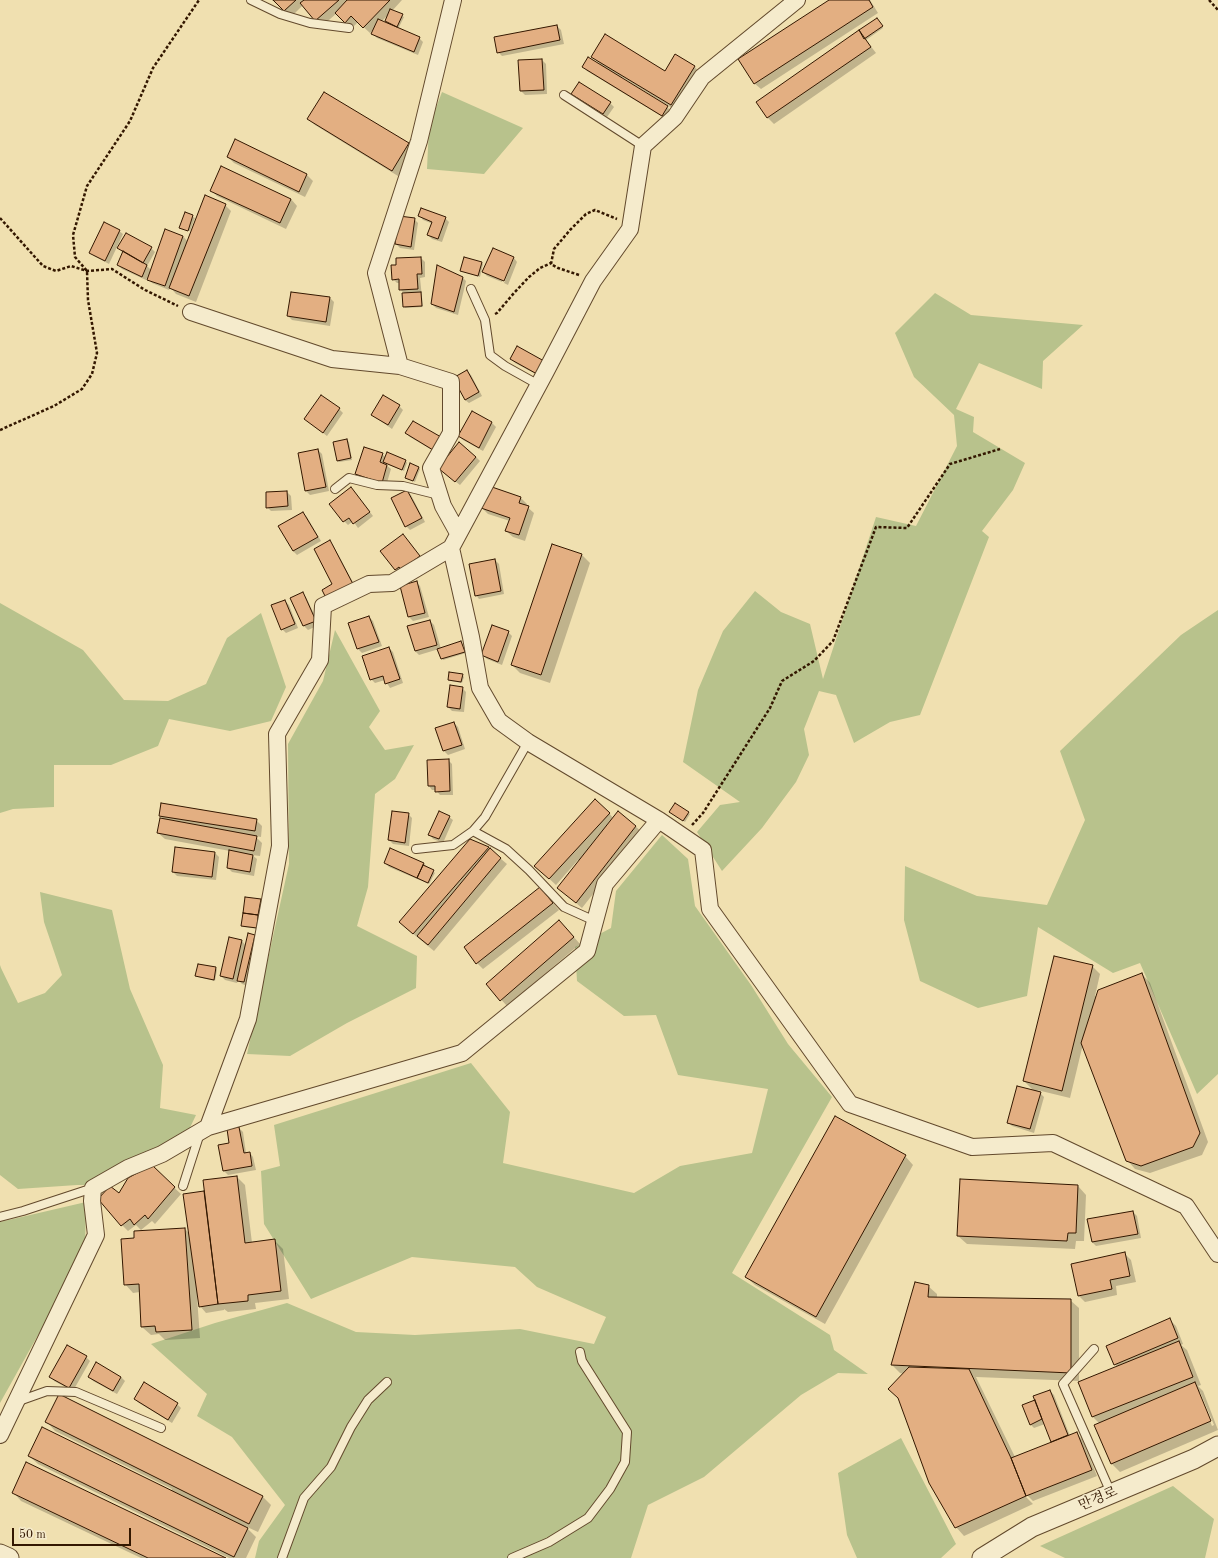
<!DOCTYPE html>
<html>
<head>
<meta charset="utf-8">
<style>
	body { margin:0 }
	#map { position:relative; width:1218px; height:1558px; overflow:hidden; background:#f0e0b0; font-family:"Old Standard TT",serif }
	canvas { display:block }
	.scale { position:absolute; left:12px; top:1528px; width:119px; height:18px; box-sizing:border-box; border:2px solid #331700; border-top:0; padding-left:5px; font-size:12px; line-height:14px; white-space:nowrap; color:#331700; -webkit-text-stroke:3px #f5ebcc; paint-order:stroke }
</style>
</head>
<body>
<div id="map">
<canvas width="1218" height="1558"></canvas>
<div class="scale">50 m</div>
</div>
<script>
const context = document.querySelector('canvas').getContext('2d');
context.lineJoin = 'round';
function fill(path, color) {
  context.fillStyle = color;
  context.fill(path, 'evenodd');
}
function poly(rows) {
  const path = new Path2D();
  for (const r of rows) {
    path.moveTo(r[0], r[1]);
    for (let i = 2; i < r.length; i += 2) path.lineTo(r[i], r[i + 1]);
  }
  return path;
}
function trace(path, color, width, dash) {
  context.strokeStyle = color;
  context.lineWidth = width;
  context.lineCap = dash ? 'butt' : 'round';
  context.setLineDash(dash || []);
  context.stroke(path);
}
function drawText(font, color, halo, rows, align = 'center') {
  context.font = font + ' "Old Standard TT","Noto Serif KR",serif';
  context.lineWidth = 3;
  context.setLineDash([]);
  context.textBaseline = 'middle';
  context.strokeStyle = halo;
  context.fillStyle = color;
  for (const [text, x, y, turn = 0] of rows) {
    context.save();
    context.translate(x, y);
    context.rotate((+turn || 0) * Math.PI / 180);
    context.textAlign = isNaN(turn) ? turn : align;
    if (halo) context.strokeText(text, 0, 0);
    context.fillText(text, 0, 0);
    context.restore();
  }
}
fill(poly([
	[442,92,523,128,484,174,427,169,429,126],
	[935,293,971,315,1083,325,1043,361,1042,389,979,363,956,409,974,417,973,432,1025,463,1013,490,982,531,989,537,920,715,890,722,854,743,836,695,819,691,804,729,809,755,796,782,762,828,722,871,697,832,720,805,740,802,683,762,698,690,723,631,755,591,781,612,810,624,823,679,876,517,916,526,957,446,954,415,914,377,895,333],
	[0,603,83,650,124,700,168,701,206,684,227,638,261,613,286,687,271,721,230,731,169,719,158,746,111,765,54,765,54,807,13,809,0,813],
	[1218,610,1218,1074,1197,1094,1140,963,1113,973,1038,927,1027,996,978,1008,920,981,904,920,905,866,977,896,1047,905,1085,820,1060,751,1181,635],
	[335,630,380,711,369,727,385,750,414,745,395,779,375,794,368,887,357,926,417,956,416,988,347,1023,290,1056,247,1054,289,864,288,744,323,681],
	[662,835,688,859,695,906,751,985,788,1044,832,1097,732,1273,830,1335,834,1350,868,1374,838,1373,801,1395,704,1477,648,1505,631,1558,255,1558,259,1541,285,1505,232,1437,197,1416,207,1394,151,1344,215,1323,287,1303,356,1332,415,1335,520,1329,594,1344,606,1317,537,1287,515,1267,412,1257,311,1299,264,1224,261,1171,280,1166,274,1125,471,1063,510,1112,503,1163,634,1193,680,1166,752,1153,768,1089,678,1075,656,1015,624,1016,577,981,575,947,611,928,616,891],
	[40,892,112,910,130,989,163,1065,160,1108,196,1115,187,1134,87,1185,77,1185,18,1189,0,1175,0,965,1,968,18,1003,45,993,62,975,44,922],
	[86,1202,85,1251,0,1403,0,1222],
	[901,1438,956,1544,941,1558,857,1558,847,1535,838,1473],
	[1173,1486,1214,1519,1205,1558,1065,1558,1040,1546]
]), '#b8c28c');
fill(poly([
	[275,0,402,0,392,11,404,17,398,29,419,38,423,42,418,55,377,38,373,34,375,28,370,33,358,22,352,28,337,13,322,26,303,5,291,17],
	[389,14,386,21,390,25,381,22],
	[831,0,870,0,878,13,761,89,754,83],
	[879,21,883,28,866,40,876,53,774,124,768,118,757,102],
	[557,26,561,30,564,44,502,56,498,52],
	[593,57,665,72,694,66,700,73,677,111,622,77,621,78,667,107,671,111,666,119,587,71,584,67,602,66],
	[542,60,546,64,547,94,525,95,521,91,519,61],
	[577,97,610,103,614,107,607,117],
	[308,119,408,144,414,150,398,176,315,125],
	[236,140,307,175,313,181,305,197,234,163,228,157],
	[211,190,291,199,297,206,286,229,217,196],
	[225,205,231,211,196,302,176,294,170,287,169,290,152,283,147,278,146,280,122,269,118,265,124,253,119,248,151,248,155,252,147,266,151,270,183,236,188,242],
	[185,213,195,218,190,231,181,227],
	[420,216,445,218,449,222,442,242,432,239,428,235,433,224,423,220],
	[414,219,418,223,414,250,400,248,396,244],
	[119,231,123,234,109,264,94,256,90,252],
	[493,249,514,258,512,258,502,282,487,276,483,272],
	[421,258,425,262,425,277,420,278,423,307,405,308,404,306,405,294,400,289,400,283,397,283,393,279,397,266],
	[514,258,517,262,508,285,504,283],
	[482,263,483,264,480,277,461,271],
	[462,277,466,281,458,315,436,308,432,304],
	[330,298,334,302,330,326,292,320,288,316],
	[517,348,541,377,515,363,511,359],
	[467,371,471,375,482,396,469,403,465,400],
	[399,406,403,410,392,429,372,415],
	[339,409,343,413,327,436,305,419],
	[472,412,492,423,496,427,483,451,463,440,459,436],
	[406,433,440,438,437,453,410,437],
	[347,440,349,442,352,460,339,462,338,461],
	[318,450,322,454,329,491,310,495,306,491,299,454],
	[382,454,386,458,406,461,407,463,404,471,384,463,391,469,386,486,360,478,356,474],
	[476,457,480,461,460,485,443,472],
	[418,467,420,469,415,482,406,478],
	[407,491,411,495,425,522,410,530,406,526],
	[287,492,291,496,292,510,271,511,267,507],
	[354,492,373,516,358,528,353,521,348,525,344,521],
	[521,498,527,504,526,506,534,513,525,541,513,537,506,531,510,521,488,514,482,508],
	[303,513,307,517,321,541,297,555,293,551,279,527],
	[407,539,423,560,400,574,382,552],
	[329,542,333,545,356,588,334,584],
	[582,555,590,563,550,683,520,673,512,665],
	[495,560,499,564,504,594,479,599,476,595],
	[416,582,420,586,429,617,413,621,409,617,401,586],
	[302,594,306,597,319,625,308,630,304,626,291,599],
	[285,601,289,605,298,628,286,633,282,629],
	[369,617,373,621,382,646,362,653,358,649,349,624],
	[430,621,434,625,441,649,461,642,466,653,443,660,439,649,419,655,415,651],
	[508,632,512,636,502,665,487,659,483,655],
	[389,648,393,652,403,683,390,688,385,680,375,683,371,679],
	[462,675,464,677,462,683,451,681,449,680],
	[462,688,466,692,464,712,452,711,448,707],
	[454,723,458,727,465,749,448,755,444,751,437,729],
	[448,760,452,764,453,795,440,795,436,790,432,790,429,786,428,761],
	[609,813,613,818,635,826,642,832,582,908,558,888,580,861,578,860,556,885,542,872],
	[672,813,688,813,690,814,685,822],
	[408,814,412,818,409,846,393,844,389,840],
	[160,816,256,820,262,826,261,837,255,836,262,843,260,856,252,855,257,859,254,876,232,872,228,868,230,851,165,839,158,833,165,820],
	[449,817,453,820,443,843,433,839,430,835],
	[488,848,507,864,434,951,406,928],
	[215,853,219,857,216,880,177,876,173,872],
	[385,863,423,863,435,873,429,884,389,867],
	[540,888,559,910,483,969,477,963],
	[260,900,262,902,259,929,244,927,242,926],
	[565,927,580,944,507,1006,487,984],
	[249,935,255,936,259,940,248,986,242,984,238,980,237,983,225,980,221,976,242,941,246,946],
	[1092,966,1100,974,1095,996,1097,996,1142,974,1150,983,1208,1142,1202,1155,1150,1173,1135,1169,1127,1160,1083,1044,1070,1098,1037,1090,1044,1097,1034,1133,1012,1126,1008,1122,1035,1092,1024,1081],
	[216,968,217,970,215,981,198,977,196,976],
	[239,1128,243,1132,246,1153,250,1153,253,1157,256,1170,228,1175,224,1171,230,1144],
	[905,1156,913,1165,825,1324,755,1285,746,1277],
	[152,1167,181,1194,155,1224,152,1221,141,1230,136,1225,128,1231,122,1225,119,1194],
	[237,1177,245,1185,252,1243,274,1240,283,1249,289,1299,255,1303,256,1309,228,1312,224,1309,224,1310,206,1313,200,1306,199,1297,197,1297,200,1338,165,1340,159,1334,151,1335,142,1327,140,1292,133,1293,125,1284,135,1239,185,1229,190,1234,204,1192,206,1194],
	[1078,1186,1086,1195,1084,1241,1076,1241,1075,1249,967,1244,958,1236],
	[1133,1212,1137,1216,1141,1238,1096,1246,1092,1242],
	[1125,1254,1131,1260,1136,1282,1116,1286,1117,1295,1085,1302,1079,1296],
	[928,1286,937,1294,937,1298,1070,1300,1079,1308,1079,1381,976,1377,1015,1457,1053,1442,1045,1424,1034,1428,1030,1424,1036,1400,1050,1391,1054,1395,1070,1436,1076,1433,1082,1439,1097,1476,1033,1501,1027,1495,1024,1495,1033,1504,964,1536,956,1527,904,1374,900,1373,892,1365],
	[1170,1320,1176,1326,1183,1344,1181,1345,1187,1350,1201,1385,1198,1386,1203,1391,1218,1430,1120,1472,1111,1463,1100,1424,1093,1417,1079,1383,1117,1367,1115,1364],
	[1198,1392,1200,1392,1214,1425,1212,1426],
	[86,1357,90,1361,73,1391,54,1381,51,1377],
	[96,1363,121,1377,125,1381,117,1394,93,1381,89,1377],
	[60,1396,263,1497,271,1505,258,1532,245,1526,256,1537,246,1558,229,1558,38,1464,29,1456,171,1491,172,1489,55,1431,47,1422],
	[135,1399,177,1404,181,1408,172,1423,139,1403],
	[13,1492,223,1558,141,1558,21,1501]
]), '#0003');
const building = poly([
	[273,0,296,0,284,11,273,0],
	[304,0,339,0,315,21,300,3,304,0],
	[347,0,390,0,363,28,351,16,345,23,335,13,347,0],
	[829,0,869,0,873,7,754,84,738,59,829,0],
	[390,9,403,14,397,27,385,21,390,9],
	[877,18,883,26,864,39,859,30,877,18],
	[378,19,420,37,414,52,371,34,378,19],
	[557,25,560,40,497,53,494,37,557,25],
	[859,30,871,47,767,118,756,102,859,30],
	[605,34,665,71,675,54,695,66,671,105,591,57,605,34],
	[588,57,668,106,662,116,582,67,588,57],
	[542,59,544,90,520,91,518,60,542,59],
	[579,82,611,102,603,114,571,94,579,82],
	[324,92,409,143,392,171,307,119,324,92],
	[235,139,307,174,299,192,227,157,235,139],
	[221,166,291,199,280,223,210,191,221,166],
	[205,195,226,204,189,296,169,288,205,195],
	[421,208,446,217,438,239,427,235,432,222,418,216,421,208],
	[185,212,193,215,188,231,179,228,185,212],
	[399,216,415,218,411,247,395,244,399,216],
	[104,222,120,230,105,261,89,253,104,222],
	[165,229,183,236,165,286,147,280,165,229],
	[126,233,152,247,143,263,117,248,126,233],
	[493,248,514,257,504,281,482,272,493,248],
	[123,251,147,265,142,277,117,265,123,251],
	[421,257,422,274,417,274,418,289,399,290,399,279,392,280,391,265,396,265,396,258,421,257],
	[464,257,482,262,478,276,460,271,464,257],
	[437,265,463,277,454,312,431,304,437,265],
	[291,292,330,297,326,322,287,316,291,292],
	[421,292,422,306,403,307,402,293,421,292],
	[517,346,544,361,537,374,510,359,517,346],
	[467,370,479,392,465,400,453,378,467,370],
	[321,395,340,408,323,433,304,419,321,395],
	[383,395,400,405,388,425,371,415,383,395],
	[472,411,492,422,479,448,458,436,472,411],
	[413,421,441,437,433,450,405,433,413,421],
	[347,439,351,458,337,461,333,442,347,439],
	[459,442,476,457,455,482,438,468,459,442],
	[364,447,383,453,380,462,387,465,382,483,355,474,364,447],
	[318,449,326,487,305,491,298,453,318,449],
	[387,452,406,460,402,470,383,462,387,452],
	[410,463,419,467,413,481,405,478,410,463],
	[489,486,521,497,519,503,529,506,519,535,505,531,510,518,481,508,489,486],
	[351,487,370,512,353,524,349,518,343,522,329,504,351,487],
	[407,490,422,518,405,527,391,498,407,490],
	[287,491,288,506,266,508,266,492,287,491],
	[303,512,318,537,293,551,278,526,303,512],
	[403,534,420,556,401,570,399,567,395,570,380,551,403,534],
	[330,540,353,584,326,598,322,590,332,584,314,549,330,540],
	[552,544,582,554,541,675,511,665,552,544],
	[495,559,501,591,475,596,469,564,495,559],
	[417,581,425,613,408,617,400,586,417,581],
	[303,592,316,621,303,626,290,598,303,592],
	[285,600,295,624,281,630,271,605,285,600],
	[369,616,379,642,357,649,348,623,369,616],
	[430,620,437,645,415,651,407,626,430,620],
	[492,625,509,631,498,662,481,655,492,625],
	[461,641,465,652,441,659,437,649,461,641],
	[389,647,400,679,385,684,383,676,370,680,362,656,389,647],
	[449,672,463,674,461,682,448,680,449,672],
	[450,685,463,687,460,709,447,707,450,685],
	[454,722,462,745,443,751,435,728,454,722],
	[449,759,450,791,435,792,435,786,428,786,427,760,449,759],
	[595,799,610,813,549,879,534,866,595,799],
	[161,803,257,819,255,831,159,816,161,803],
	[675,803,689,812,683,821,669,812,675,803],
	[392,811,409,813,405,843,388,840,392,811],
	[439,811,450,816,439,839,428,835,439,811],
	[618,811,636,826,576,903,557,888,618,811],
	[160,818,257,836,254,851,157,833,160,818],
	[470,839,489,847,413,934,399,922,470,839],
	[175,847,215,852,212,877,172,872,175,847],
	[390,848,424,863,417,878,384,863,390,848],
	[490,848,501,858,428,945,417,936,490,848],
	[229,850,253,855,250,872,227,868,229,850],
	[423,865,434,870,428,883,417,878,423,865],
	[540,887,553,903,476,964,464,947,540,887],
	[245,897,261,899,258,915,243,913,245,897],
	[243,913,258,915,257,928,241,926,243,913],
	[559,920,574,937,500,1001,486,984,559,920],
	[248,933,255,935,244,982,237,981,248,933],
	[229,937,242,940,233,979,220,976,229,937],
	[1054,956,1093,965,1062,1091,1023,1081,1054,956],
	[198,964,216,967,214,980,195,976,198,964],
	[1142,973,1200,1133,1193,1147,1141,1166,1126,1161,1081,1043,1098,990,1142,973],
	[1017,1086,1041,1092,1030,1129,1007,1123,1017,1086],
	[835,1116,906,1155,816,1317,745,1277,835,1116],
	[239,1127,244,1153,250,1152,252,1166,223,1171,218,1145,229,1143,227,1129,239,1127],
	[152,1165,175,1187,148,1219,145,1215,134,1225,130,1219,121,1226,98,1199,110,1186,119,1193,128,1178,152,1165],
	[237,1176,245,1243,275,1239,281,1291,248,1295,248,1301,218,1304,203,1180,237,1176],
	[960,1179,1078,1185,1076,1233,1068,1233,1067,1241,957,1236,960,1179],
	[204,1191,218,1304,199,1307,183,1194,204,1191],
	[1133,1211,1138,1234,1092,1242,1087,1219,1133,1211],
	[185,1228,192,1330,156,1332,155,1326,141,1327,139,1284,124,1285,121,1239,134,1238,134,1231,185,1228],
	[1125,1252,1130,1276,1110,1280,1112,1289,1078,1296,1071,1264,1125,1252],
	[915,1282,929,1285,928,1297,1071,1299,1071,1373,891,1365,915,1282],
	[1170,1318,1178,1338,1114,1365,1106,1346,1170,1318],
	[1179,1341,1193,1377,1092,1417,1078,1382,1179,1341],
	[67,1345,87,1356,69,1388,49,1377,67,1345],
	[96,1362,121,1377,113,1391,88,1377,96,1362],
	[909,1367,969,1369,1011,1458,1026,1496,955,1528,929,1483,898,1398,888,1389,909,1367],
	[144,1382,178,1403,168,1420,134,1399,144,1382],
	[1195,1382,1211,1421,1111,1464,1094,1425,1195,1382],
	[1050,1390,1068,1435,1051,1442,1033,1396,1050,1390],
	[59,1394,263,1496,249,1524,45,1422,59,1394],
	[1035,1400,1042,1419,1030,1425,1022,1405,1035,1400],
	[42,1427,248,1528,234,1557,28,1456,42,1427],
	[1077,1432,1092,1470,1026,1496,1011,1458,1077,1432],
	[26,1462,226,1558,148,1558,12,1493,26,1462]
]);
fill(building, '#e3af82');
trace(building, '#331700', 1);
const service = poly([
	[251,0,280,14,310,23,349,28],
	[564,95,643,146],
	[471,289,485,320,490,355,505,366,539,385],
	[335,489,349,478,377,485,403,486,439,495],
	[473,831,506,849,529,870,564,907,595,921],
	[416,849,453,845,473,831,485,817,528,742],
	[183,1186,200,1133],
	[0,1217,23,1211,93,1188],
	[1094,1349,1063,1384,1111,1493],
	[16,1402,47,1391,76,1392,161,1428],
	[282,1558,304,1498,331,1467,351,1427,368,1400,387,1382],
	[512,1558,549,1542,588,1518,610,1489,625,1462,627,1432,582,1361,580,1352]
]);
const minor = poly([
	[797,0,702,77,675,117,643,146,630,229,593,281,545,373,451,548,471,637,480,688,499,721,528,742,659,820,703,850,710,909,850,1104,972,1147,1053,1143,1186,1206,1218,1254],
	[191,312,332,359,400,366,451,382,451,433,431,468,443,506,458,533],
	[400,366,376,273,419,141,453,0],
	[208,1127,248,1019,280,846,277,734,320,660,323,606,369,584,392,583,451,548],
	[0,1435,96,1235,92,1201,93,1188,128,1168,162,1154,208,1127,462,1053,587,951,605,884,659,820]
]);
const tertiary = poly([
	[0,1554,9,1558],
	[982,1558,1032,1527,1194,1459,1218,1446]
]);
trace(service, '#62492c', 10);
trace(minor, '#62492c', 18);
trace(tertiary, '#62492c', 21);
trace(poly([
	[1209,0,1218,10],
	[0,218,43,266,56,271,71,266,87,271,112,269,145,290,178,306],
	[579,275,558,268,551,264,554,249,570,230,586,214,595,210,617,219],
	[495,314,497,313,514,293,529,277,540,268,551,263],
	[0,430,54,406,82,389,92,374,97,353,88,300,87,271,75,257,73,235,87,186,130,121,153,68,199,0],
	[692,825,703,813,770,708,782,681,814,661,833,641,876,527,907,528,950,464,1000,449]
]), '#331700', 2.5, [3, 2]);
trace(service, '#f5ebcc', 8);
trace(minor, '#f5ebcc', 16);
trace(tertiary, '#f5ebcc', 19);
drawText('14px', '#331700', '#f5ebcc', [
	["만경로",1098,1499,-23]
]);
</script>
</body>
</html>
